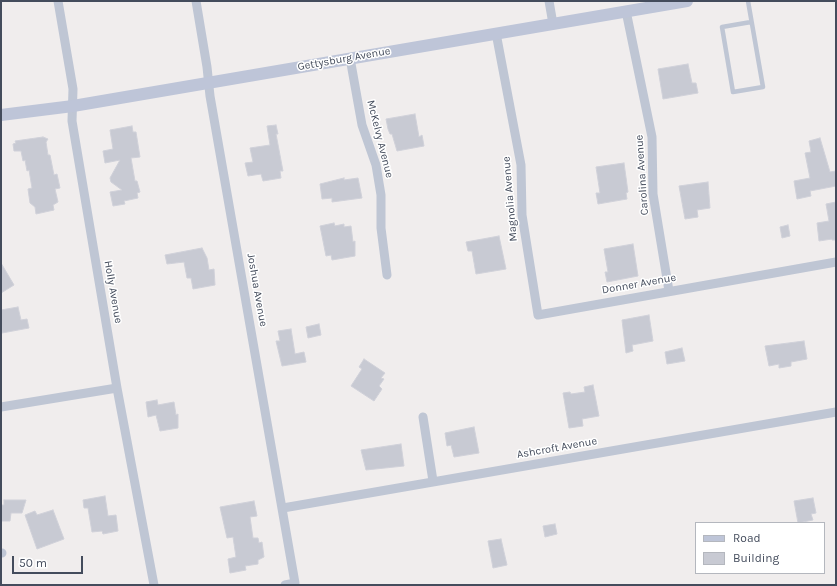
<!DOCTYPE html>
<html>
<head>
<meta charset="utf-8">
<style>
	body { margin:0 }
	#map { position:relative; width:837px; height:586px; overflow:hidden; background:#f0eded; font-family:Karla,sans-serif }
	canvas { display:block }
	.frame { position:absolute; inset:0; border:2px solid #444c5c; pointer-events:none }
	.legend { position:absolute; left:695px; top:522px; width:130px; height:52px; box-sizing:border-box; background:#fff; border:1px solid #b4b7be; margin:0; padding:5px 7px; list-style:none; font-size:12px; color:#444c5c }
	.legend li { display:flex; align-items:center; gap:8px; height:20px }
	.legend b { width:20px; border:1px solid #b4b7be }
	.scale { position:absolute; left:12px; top:556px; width:71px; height:18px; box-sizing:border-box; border:2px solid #444c5c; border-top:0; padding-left:5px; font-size:12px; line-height:14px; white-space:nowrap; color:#444c5c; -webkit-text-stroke:3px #fff; paint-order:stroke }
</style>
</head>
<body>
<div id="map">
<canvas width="837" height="586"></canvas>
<div class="frame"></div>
<ul class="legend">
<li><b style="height:5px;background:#bec5d8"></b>Road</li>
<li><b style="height:11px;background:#c8cad3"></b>Building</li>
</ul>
<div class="scale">50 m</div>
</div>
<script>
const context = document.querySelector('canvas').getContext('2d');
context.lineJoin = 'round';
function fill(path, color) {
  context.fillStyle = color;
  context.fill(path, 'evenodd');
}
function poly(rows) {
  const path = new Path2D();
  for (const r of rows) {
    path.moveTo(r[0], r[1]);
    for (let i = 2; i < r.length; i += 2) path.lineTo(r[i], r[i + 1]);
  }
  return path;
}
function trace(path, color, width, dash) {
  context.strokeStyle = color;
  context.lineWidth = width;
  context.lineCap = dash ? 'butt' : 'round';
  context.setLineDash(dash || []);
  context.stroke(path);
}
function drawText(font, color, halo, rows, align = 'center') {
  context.font = font + ' Karla,sans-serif';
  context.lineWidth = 3;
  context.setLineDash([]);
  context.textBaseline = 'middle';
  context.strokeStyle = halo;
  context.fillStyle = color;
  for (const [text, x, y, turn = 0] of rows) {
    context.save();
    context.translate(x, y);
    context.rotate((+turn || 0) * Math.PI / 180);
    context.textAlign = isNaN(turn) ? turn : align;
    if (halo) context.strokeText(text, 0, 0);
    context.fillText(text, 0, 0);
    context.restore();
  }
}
const building = poly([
	[688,64,692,83,696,83,698,93,663,99,658,69,688,64],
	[415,114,419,137,422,135,424,146,397,151,392,134,390,134,388,129,386,119,415,114],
	[276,125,278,134,276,134,283,171,280,171,281,178,263,181,261,174,248,176,245,163,253,162,250,148,270,145,267,126,276,125],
	[132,126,133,132,136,132,140,157,131,158,135,181,137,181,140,192,137,193,138,198,124,201,125,204,113,206,110,192,122,190,111,182,110,178,120,160,105,163,103,151,113,149,110,130,132,126],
	[43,137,48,139,46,142,48,155,50,155,54,175,57,174,60,188,55,189,58,202,53,205,54,210,36,214,35,207,30,203,28,189,32,188,29,170,27,171,25,160,23,161,21,151,14,151,13,144,16,143,15,141,43,137],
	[820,138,830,172,836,171,836,186,810,191,811,196,797,199,794,181,810,178,805,153,811,152,809,141,820,138],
	[624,163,628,192,626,193,627,199,598,204,596,193,600,193,596,167,624,163],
	[344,178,344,180,358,178,362,198,332,202,332,198,322,199,320,184,344,178],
	[708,182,710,208,697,210,698,217,685,219,679,186,708,182],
	[836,202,836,240,832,240,832,239,819,241,817,223,829,221,826,204,836,202],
	[334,223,335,226,344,224,344,227,351,226,353,242,355,241,355,256,332,260,331,255,326,256,320,226,334,223],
	[788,225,790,236,782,238,780,227,788,225],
	[499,236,506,269,476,274,472,251,468,251,466,242,499,236],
	[633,244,638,276,607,282,605,272,608,272,604,249,633,244],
	[202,248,207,258,209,270,214,269,215,285,193,289,191,278,187,278,184,262,167,264,165,255,202,248],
	[1,263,14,285,1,293,1,263],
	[18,307,21,320,27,319,29,328,2,333,1,310,18,307],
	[649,315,653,341,632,345,633,351,626,353,622,320,649,315],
	[319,324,321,335,308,338,306,327,319,324],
	[291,329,295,354,304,352,306,362,282,366,276,341,280,341,278,331,291,329],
	[804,341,807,359,791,362,791,366,779,368,779,364,769,366,765,346,804,341],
	[682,348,685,361,667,364,665,352,682,348],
	[364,359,385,373,381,378,384,379,379,386,382,389,374,401,351,386,362,369,359,367,364,359],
	[593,385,599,416,582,419,583,426,569,428,563,393,570,392,571,394,585,392,584,387,593,385],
	[157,400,158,405,174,402,176,415,178,414,178,428,160,431,156,415,148,417,146,402,157,400],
	[474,427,479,453,454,457,451,445,447,446,445,433,474,427],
	[401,444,404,466,366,470,361,450,401,444],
	[105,496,108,516,116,515,118,531,103,534,102,531,92,532,88,508,84,508,83,500,105,496],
	[813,498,816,513,811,514,813,520,798,523,794,501,813,498],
	[4,500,26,500,22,513,11,513,10,521,1,521,1,505,4,505,4,500],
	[254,501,257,516,250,517,253,538,258,538,259,543,262,542,264,557,258,560,258,564,245,566,246,570,230,573,228,559,236,557,233,537,227,538,220,507,254,501],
	[53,510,64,539,37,549,25,515,35,511,37,515,53,510],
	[555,524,557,534,545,537,543,526,555,524],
	[501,539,507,565,493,568,488,541,501,539]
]);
fill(building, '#c8cad3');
trace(building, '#d0d1d9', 1);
trace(poly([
	[748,1,763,87,733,92,722,27,751,22]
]), '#bfc6d4', 4.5);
trace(poly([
	[58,1,73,89,72,121,117,388,154,585],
	[196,1,207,67,210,96,295,583,285,585],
	[549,1,553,24],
	[626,11,652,137,653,194,669,291],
	[496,33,521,165,522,215,538,315,836,262],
	[350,58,362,125,376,165,381,195,381,228,387,275],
	[1,407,117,388],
	[423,417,433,481],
	[283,508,836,412],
	[1,553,2,553]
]), '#bfc6d4', 9);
trace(poly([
	[1,115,73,106,687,1]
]), '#bec5d8', 12);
drawText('11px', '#444c5c', '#fff', [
	["Gettysburg Avenue",344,59,-10],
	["McKelvy Avenue",380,139,76],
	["Carolina Avenue",642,175,-94],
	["Magnolia Avenue",510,199,-95],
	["Donner Avenue",639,284,-10],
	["Joshua Avenue",257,290,80],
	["Holly Avenue",113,292,80],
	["Ashcroft Avenue",557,448,-10]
]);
</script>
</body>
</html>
